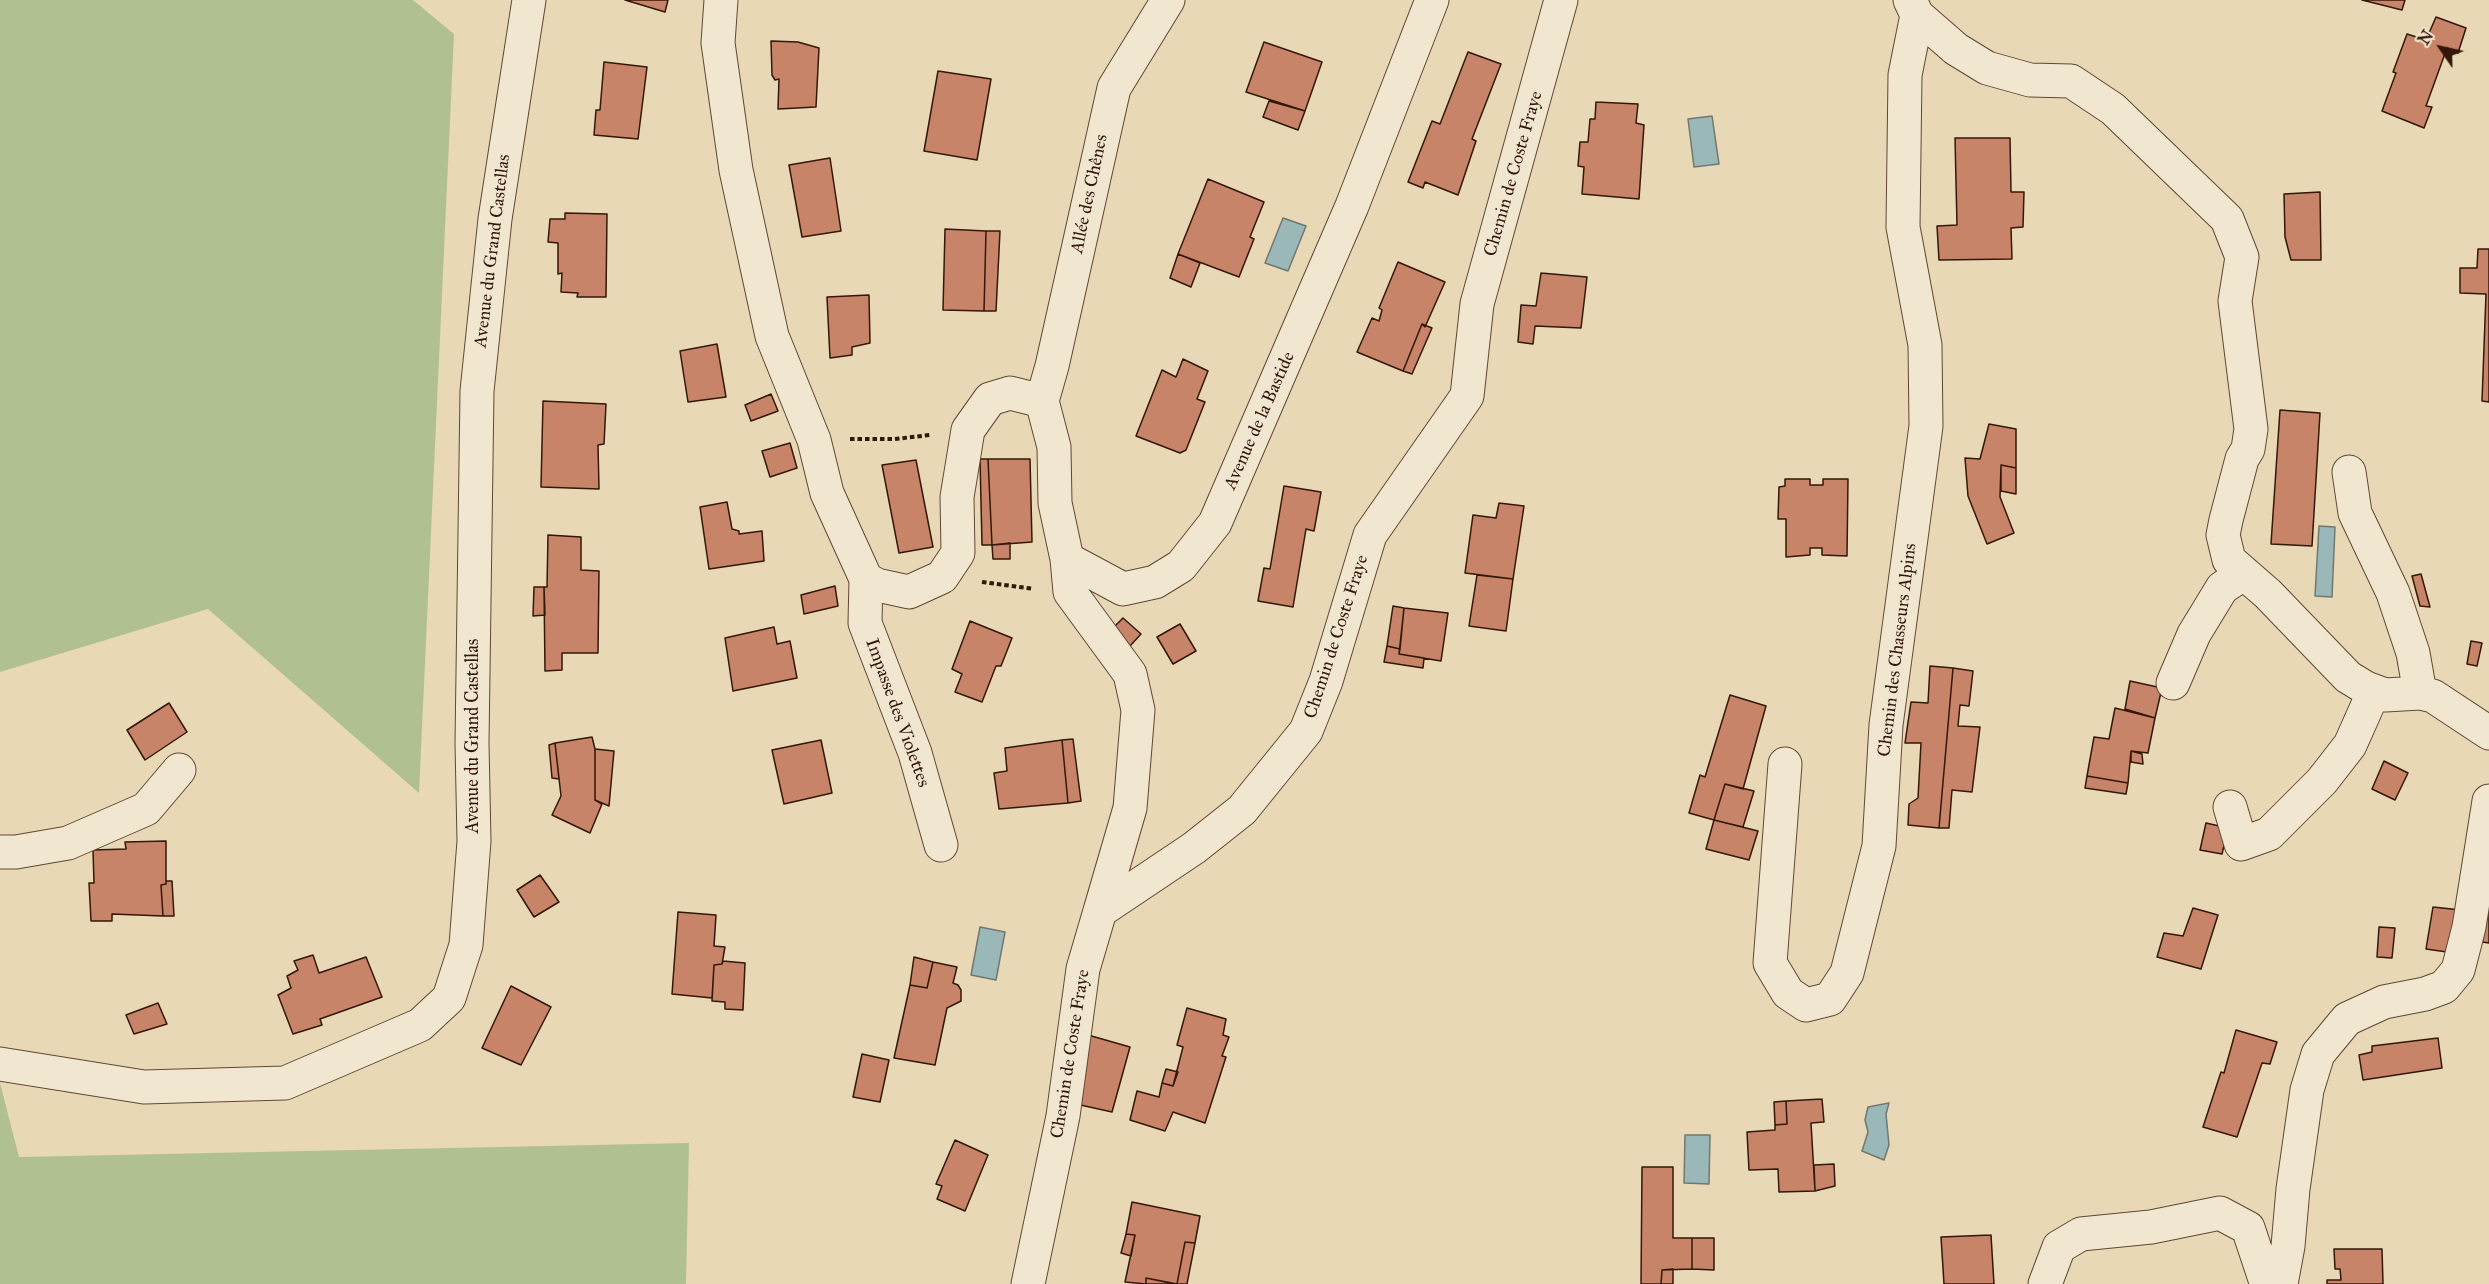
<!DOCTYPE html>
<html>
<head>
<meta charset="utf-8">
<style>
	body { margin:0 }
	#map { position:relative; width:2489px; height:1284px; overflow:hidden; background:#e9d8b6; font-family:"IM FELL Great Primer",serif }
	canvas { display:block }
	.north { position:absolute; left:2411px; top:18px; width:60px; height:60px; -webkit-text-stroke:4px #f1e6d0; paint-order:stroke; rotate:304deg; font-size:16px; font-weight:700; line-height:24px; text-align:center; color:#331707 }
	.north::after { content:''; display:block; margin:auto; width:21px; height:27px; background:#331707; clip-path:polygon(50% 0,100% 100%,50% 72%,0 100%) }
</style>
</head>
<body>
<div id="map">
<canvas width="2489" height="1284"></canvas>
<div class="north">N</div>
</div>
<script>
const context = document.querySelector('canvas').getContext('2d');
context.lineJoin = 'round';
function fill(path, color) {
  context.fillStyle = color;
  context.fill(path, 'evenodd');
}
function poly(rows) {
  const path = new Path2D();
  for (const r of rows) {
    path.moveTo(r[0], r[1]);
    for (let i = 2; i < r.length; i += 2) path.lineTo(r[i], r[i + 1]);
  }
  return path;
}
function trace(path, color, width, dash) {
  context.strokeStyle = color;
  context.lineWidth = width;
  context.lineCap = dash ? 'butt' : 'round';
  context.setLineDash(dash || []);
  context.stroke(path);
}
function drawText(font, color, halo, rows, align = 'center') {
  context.font = font + ' "IM FELL Great Primer",serif';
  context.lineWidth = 4.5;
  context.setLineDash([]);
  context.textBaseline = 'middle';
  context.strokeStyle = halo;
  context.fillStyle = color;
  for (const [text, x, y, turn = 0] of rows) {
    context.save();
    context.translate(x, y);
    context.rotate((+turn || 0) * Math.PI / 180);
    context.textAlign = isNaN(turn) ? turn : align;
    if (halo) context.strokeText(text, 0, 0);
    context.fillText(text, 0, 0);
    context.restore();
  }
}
fill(poly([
	[0,0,413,0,454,34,419,793,208,609,0,672],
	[0,1083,19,1157,689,1143,686,1284,0,1284]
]), '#b1c092');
const water = poly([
	[1712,116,1719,164,1694,167,1688,119,1712,116],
	[1283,218,1306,226,1288,271,1265,263,1283,218],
	[2319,526,2335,527,2332,597,2315,596,2319,526],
	[980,927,1005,932,996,980,971,975,980,927],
	[1889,1103,1886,1114,1889,1145,1884,1160,1862,1151,1868,1132,1865,1120,1868,1107,1889,1103],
	[1685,1135,1710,1135,1709,1184,1684,1183,1685,1135]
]);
fill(water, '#9ab8b7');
trace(water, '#717871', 1.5);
const building = poly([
	[625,0,668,0,665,12,625,0],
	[2362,0,2405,0,2402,10,2362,0],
	[2436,17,2466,28,2458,53,2447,48,2426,106,2432,107,2424,128,2382,111,2396,73,2393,72,2407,34,2426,40,2436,17],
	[771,41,798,42,819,48,816,107,778,109,779,79,775,80,772,75,771,41],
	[1264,42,1322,62,1305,111,1246,92,1264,42],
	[1468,52,1501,64,1472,139,1476,141,1458,195,1425,182,1423,188,1408,182,1432,121,1440,124,1468,52],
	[604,62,647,67,638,139,594,135,596,110,600,110,604,62],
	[938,71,991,79,977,160,924,151,938,71],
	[1269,101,1305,111,1298,130,1263,117,1269,101],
	[1596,102,1638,104,1636,123,1644,125,1639,199,1582,194,1584,167,1578,166,1580,142,1588,142,1590,119,1595,119,1596,102],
	[1955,138,2010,138,2011,192,2024,192,2023,227,2011,228,2012,259,1939,260,1937,226,1957,225,1955,138],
	[830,158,841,231,802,237,789,165,830,158],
	[1208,179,1264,202,1250,237,1254,239,1239,277,1178,254,1208,179],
	[2320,192,2321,260,2291,260,2285,237,2284,194,2320,192],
	[565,213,607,214,606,297,577,297,578,293,561,292,562,273,558,274,558,243,548,242,550,219,565,219,565,213],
	[945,229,986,231,984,311,943,310,945,229],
	[986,231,1000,231,996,311,984,311,986,231],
	[2478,249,2489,249,2489,402,2482,401,2486,294,2460,293,2460,268,2477,268,2478,249],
	[1178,254,1200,263,1191,287,1170,278,1178,254],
	[1398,262,1445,282,1425,327,1422,324,1403,371,1357,352,1372,318,1379,321,1382,310,1379,308,1398,262],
	[1541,273,1587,277,1581,328,1535,326,1533,344,1518,342,1521,305,1536,306,1541,273],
	[869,295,870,343,852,347,852,355,830,358,827,297,869,295],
	[1422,324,1432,328,1412,374,1403,371,1422,324],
	[717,344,726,397,688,402,680,351,717,344],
	[1183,359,1208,371,1197,399,1205,402,1186,450,1180,453,1136,436,1162,370,1176,377,1183,359],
	[771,394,778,411,751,421,745,405,771,394],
	[543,401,606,404,604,444,598,445,599,489,541,487,543,401],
	[2280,410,2320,413,2312,546,2271,544,2280,410],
	[1989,424,2016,429,2016,468,2001,465,2000,497,2014,533,1987,544,1968,496,1965,458,1980,459,1989,424],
	[790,443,797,468,770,477,762,451,790,443],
	[980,459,988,459,992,545,982,545,980,459],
	[988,459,1030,459,1032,542,992,545,988,459],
	[916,460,933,547,899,553,882,465,916,460],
	[2001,465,2016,468,2016,494,2001,491,2001,465],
	[1785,479,1810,479,1810,485,1823,485,1823,479,1848,479,1847,556,1822,555,1822,548,1810,548,1810,555,1786,557,1786,519,1778,519,1779,487,1785,486,1785,479],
	[1284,486,1321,492,1314,531,1306,529,1293,607,1258,601,1264,568,1270,569,1284,486],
	[727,502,732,529,739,531,739,534,762,531,764,561,709,569,700,507,727,502],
	[1499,503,1524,506,1513,579,1465,573,1473,515,1496,518,1499,503],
	[548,535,581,537,581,570,599,571,598,653,562,653,562,670,545,671,544,587,547,587,548,535],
	[1010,543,1010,559,993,559,992,545,1010,543],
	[2421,574,2430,607,2420,606,2412,576,2421,574],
	[1477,575,1513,579,1506,631,1469,626,1477,575],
	[835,586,838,606,804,614,801,595,835,586],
	[534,587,544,587,545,615,533,616,534,587],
	[1393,606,1404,608,1400,649,1387,646,1393,606],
	[1404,608,1448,613,1441,661,1399,654,1404,608],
	[1123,618,1141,634,1130,646,1112,629,1123,618],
	[970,621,1012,638,1001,666,996,666,982,702,955,692,962,674,952,669,970,621],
	[1180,624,1196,651,1173,664,1157,637,1180,624],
	[774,627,777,644,790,641,797,678,733,691,725,638,774,627],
	[2471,641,2482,643,2477,666,2467,664,2471,641],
	[1387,646,1400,649,1399,654,1424,658,1423,668,1384,662,1387,646],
	[1930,666,1953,668,1939,828,1908,825,1909,804,1918,798,1921,743,1905,743,1911,702,1928,703,1930,666],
	[1953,668,1973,671,1969,706,1960,705,1958,726,1980,727,1972,792,1952,790,1949,828,1939,828,1953,668],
	[2130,681,2162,688,2155,718,2125,709,2130,681],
	[1730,695,1766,706,1743,789,1725,784,1714,820,1689,813,1700,775,1705,777,1730,695],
	[169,703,187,732,145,760,127,730,169,703],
	[2115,708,2155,718,2148,753,2131,751,2128,783,2087,776,2094,737,2109,739,2115,708],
	[592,737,595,749,595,800,602,804,590,833,552,815,561,796,555,743,592,737],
	[1073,739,1081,801,1068,803,1062,740,1073,739],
	[821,740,832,793,784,804,772,750,821,740],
	[1062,740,1068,803,999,809,994,773,1007,771,1005,748,1062,740],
	[555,743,559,779,552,778,549,745,555,743],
	[595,749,614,751,609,806,595,800,595,749],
	[2131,751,2142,754,2143,764,2131,762,2131,751],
	[2384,761,2408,773,2395,800,2372,789,2384,761],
	[2087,776,2128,783,2126,794,2085,788,2087,776],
	[1725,784,1754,791,1743,827,1714,820,1725,784],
	[1714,820,1758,831,1749,860,1706,849,1714,820],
	[2206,823,2228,828,2222,854,2200,850,2206,823],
	[166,841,166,884,161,885,163,916,112,914,112,921,91,921,89,883,94,883,93,850,126,849,125,842,166,841],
	[540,875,559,902,534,917,517,890,540,875],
	[166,881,172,881,174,916,163,916,161,885,166,884,166,881],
	[2482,905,2489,906,2489,943,2476,941,2482,905],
	[2433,907,2461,910,2454,953,2426,949,2433,907],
	[2193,908,2218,915,2201,969,2157,957,2164,933,2183,936,2193,908],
	[678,912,716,915,714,946,725,947,722,964,714,965,712,998,672,994,678,912],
	[2379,927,2395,928,2392,958,2377,957,2379,927],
	[313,955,319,973,366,957,382,997,320,1019,322,1025,293,1034,278,995,291,988,287,976,298,970,294,961,313,955],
	[914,957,933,962,927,988,910,985,914,957],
	[723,961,745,963,743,1010,725,1009,725,1002,712,1001,714,965,722,964,723,961],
	[933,962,957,967,953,983,958,985,961,990,961,1001,947,1008,935,1065,894,1058,910,985,927,988,933,962],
	[511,986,551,1007,521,1065,482,1048,511,986],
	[158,1003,167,1024,134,1034,126,1015,158,1003],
	[1187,1008,1226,1019,1223,1035,1229,1037,1222,1056,1226,1057,1205,1123,1173,1112,1165,1131,1130,1120,1137,1091,1159,1097,1162,1083,1173,1086,1183,1047,1177,1045,1187,1008],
	[2236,1030,2277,1042,2270,1064,2262,1063,2237,1137,2203,1127,2221,1072,2224,1073,2236,1030],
	[1088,1035,1130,1047,1112,1112,1076,1104,1088,1035],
	[2438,1038,2442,1068,2363,1080,2359,1055,2372,1052,2372,1046,2438,1038],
	[862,1054,889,1060,880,1102,853,1097,862,1054],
	[1166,1069,1178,1072,1173,1086,1162,1083,1166,1069],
	[1822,1099,1824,1122,1811,1123,1815,1191,1779,1192,1778,1169,1749,1170,1747,1132,1775,1130,1775,1125,1787,1124,1786,1101,1822,1099],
	[1786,1101,1787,1124,1775,1125,1774,1102,1786,1101],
	[955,1140,988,1155,965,1211,937,1199,942,1186,936,1184,955,1140],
	[1834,1164,1835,1186,1815,1191,1814,1165,1834,1164],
	[1642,1167,1673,1167,1673,1238,1692,1238,1692,1269,1662,1270,1661,1284,1641,1284,1642,1167],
	[1132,1202,1200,1216,1195,1243,1185,1242,1177,1284,1146,1278,1146,1284,1125,1282,1135,1235,1126,1234,1132,1202],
	[1126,1234,1135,1235,1131,1256,1121,1253,1126,1234],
	[1991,1235,1994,1284,1944,1284,1941,1237,1991,1235],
	[1692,1238,1714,1238,1714,1270,1692,1269,1692,1238],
	[1185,1242,1195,1243,1187,1284,1177,1284,1185,1242],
	[2334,1249,2382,1249,2383,1284,2327,1284,2327,1280,2341,1280,2340,1269,2335,1269,2334,1249],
	[1673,1269,1673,1284,1661,1284,1662,1270,1673,1269],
	[1146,1278,1175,1284,1146,1284,1146,1278]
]);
fill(building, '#c88468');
trace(building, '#331707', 1.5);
const minor = poly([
	[721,0,718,43,736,170,772,336,814,440,827,493,866,579,877,585,909,592,942,577,958,553,957,497,968,430,990,399,1010,393,1042,401],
	[1910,0,1917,15,1956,49,1987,68,2030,80,2071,81,2113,109,2227,219,2242,257,2235,301,2251,429,2248,449,2242,459,2226,520,2223,535,2229,560,2268,594,2348,677,2366,688,2385,695,2420,693,2433,696,2489,733],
	[1042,401,1054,447,1055,503,1067,559,1123,589,1155,582,1181,566,1215,523,1352,206,1432,0],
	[1042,401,1052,366,1114,88,1168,0],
	[2349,472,2355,513,2393,593,2413,653,2420,693],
	[1067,559,1070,592,1130,674,1138,710,1130,808,1100,911],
	[866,579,865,623,915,753,941,845],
	[2173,683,2194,634,2222,588,2243,574],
	[1785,764,1770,963,1788,993,1806,1005,1830,999,1847,973,1879,846,1886,725,1926,426,1925,345,1903,227,1905,75,1917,15],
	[2230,807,2241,844,2269,834,2322,781,2350,745,2374,691],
	[0,852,16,852,68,843,146,809,179,770],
	[0,1064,144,1087,285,1083,420,1025,449,998,466,945,474,841,472,743,477,391,495,219,529,0],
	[1028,1284,1063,1116,1083,969,1100,911,1194,848,1242,810,1306,731,1326,681,1370,535,1467,396,1477,304,1561,0],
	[2045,1284,2059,1247,2081,1234,2151,1227,2220,1213,2248,1228,2265,1279,2279,1284],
	[2281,1284,2288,1246,2293,1189,2307,1090,2318,1054,2347,1019,2384,1002,2425,994,2444,987,2458,970,2469,927,2489,801]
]);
trace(minor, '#604733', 35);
trace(poly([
	[850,439,895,439,930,435],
	[982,582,1034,589]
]), '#331707', 4, [4.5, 3]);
trace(minor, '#f1e6d0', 33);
drawText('18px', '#331707', '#f1e6d0', [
	["Chemin de Coste Fraye",1514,174,-74],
	["Allée des Chênes",1090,194,-78],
	["Avenue du Grand Castellas",493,251,-83],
	["Avenue de la Bastide",1260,421,-66],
	["Chemin de Coste Fraye",1337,637,-72],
	["Chemin des Chasseurs Alpins",1898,650,-83],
	["Impasse des Violettes",897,713,70],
	["Avenue du Grand Castellas",474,736,-90],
	["Chemin de Coste Fraye",1071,1054,-81]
]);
</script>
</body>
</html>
